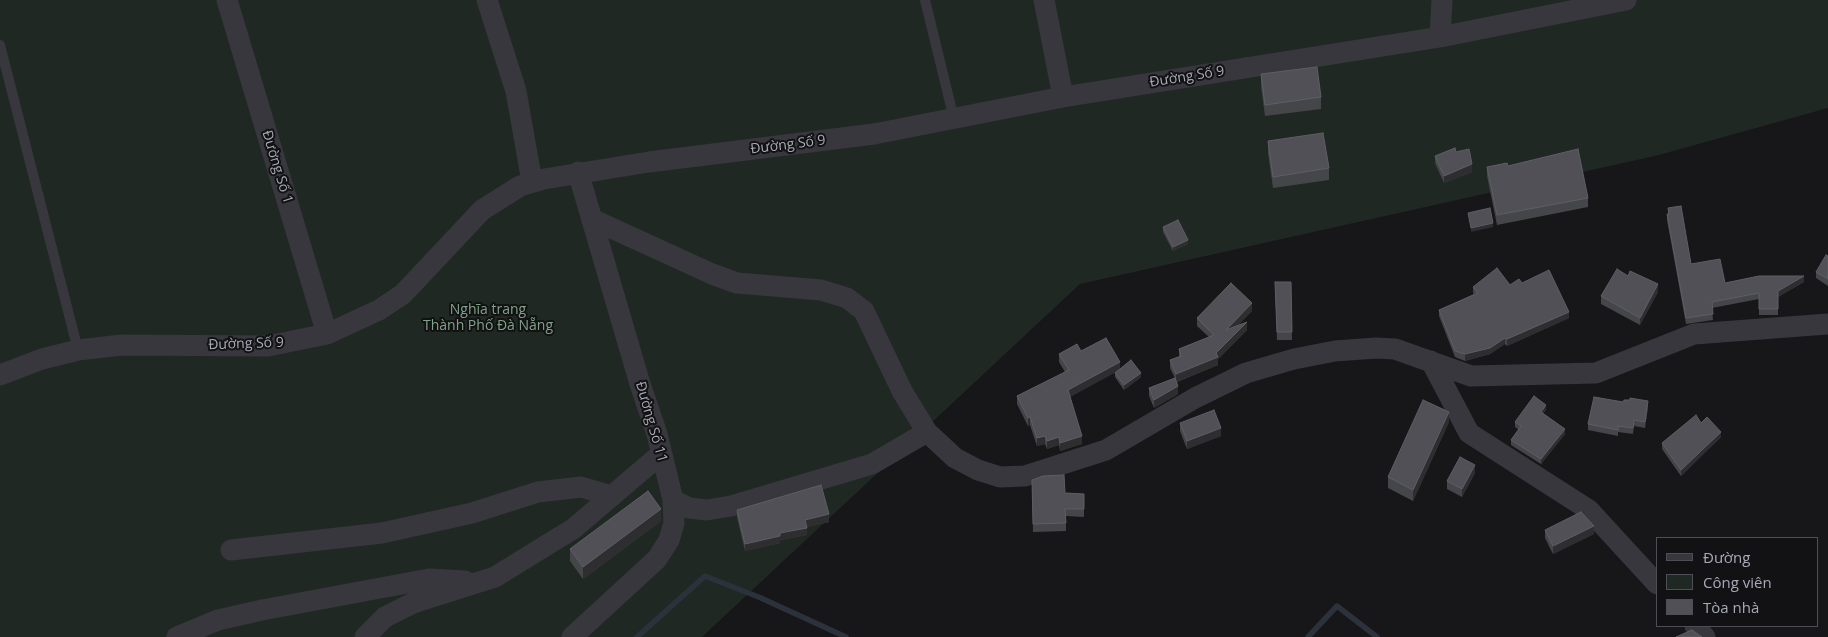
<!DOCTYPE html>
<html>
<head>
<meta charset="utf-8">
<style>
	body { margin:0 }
	#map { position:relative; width:1828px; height:637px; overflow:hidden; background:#171618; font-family:"Open Sans",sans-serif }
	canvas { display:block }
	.legend { position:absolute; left:1656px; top:537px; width:162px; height:90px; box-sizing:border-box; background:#121113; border:1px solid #4e4e55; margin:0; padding:6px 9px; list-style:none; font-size:15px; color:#a8aab8 }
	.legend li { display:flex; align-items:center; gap:10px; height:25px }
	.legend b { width:25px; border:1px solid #4e4e55 }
</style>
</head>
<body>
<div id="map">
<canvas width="1828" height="637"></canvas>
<ul class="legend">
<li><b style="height:6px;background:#38373d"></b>Đường</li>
<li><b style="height:14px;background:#202823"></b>Công viên</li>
<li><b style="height:14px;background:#505056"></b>Tòa nhà</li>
</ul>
</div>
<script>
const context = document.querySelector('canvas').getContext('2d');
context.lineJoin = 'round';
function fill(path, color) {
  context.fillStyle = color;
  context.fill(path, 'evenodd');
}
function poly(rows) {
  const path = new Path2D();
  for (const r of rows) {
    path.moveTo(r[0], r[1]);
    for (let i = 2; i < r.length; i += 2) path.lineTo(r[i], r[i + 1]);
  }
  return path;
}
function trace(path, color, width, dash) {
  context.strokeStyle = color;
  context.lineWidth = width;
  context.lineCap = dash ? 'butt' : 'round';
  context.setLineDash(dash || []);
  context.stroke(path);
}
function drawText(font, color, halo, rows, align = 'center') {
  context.font = font + ' "Open Sans",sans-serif';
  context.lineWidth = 4;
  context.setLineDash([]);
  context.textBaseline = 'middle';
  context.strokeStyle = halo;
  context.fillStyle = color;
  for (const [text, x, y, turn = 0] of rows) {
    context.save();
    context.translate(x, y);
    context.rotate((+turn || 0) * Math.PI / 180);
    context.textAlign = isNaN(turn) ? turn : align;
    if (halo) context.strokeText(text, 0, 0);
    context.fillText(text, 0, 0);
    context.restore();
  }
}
fill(poly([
	[0,0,1828,0,1828,108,1659,155,1080,284,702,637,0,637]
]), '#202823');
trace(poly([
	[637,637,705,576,761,598,846,637],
	[1308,637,1337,606,1377,637]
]), '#2c323c', 5.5);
trace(poly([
	[925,0,954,119],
	[0,45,78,350]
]), '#38373d', 10);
trace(poly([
	[227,0,327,334],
	[487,0,516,91,532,182],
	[1044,0,1063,97],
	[1440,37,1442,0],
	[594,220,712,274,737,283,821,290,847,298,864,311,902,391,927,432,955,458,978,470,1000,477,1025,476,1106,450,1195,398,1246,373,1294,359,1335,351,1376,348,1395,349,1471,376,1596,373,1694,334,1828,324],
	[1431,361,1469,433,1589,510,1657,584],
	[0,375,42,359,78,350,122,345,268,346,327,334,379,310,403,294,482,210,520,186,544,179,649,162,874,134,1063,97,1440,37,1626,0],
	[673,500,689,508,707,510,731,506,872,464,927,432],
	[231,550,382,533,472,513,538,492,581,487,612,496],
	[1695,626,1705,637],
	[177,637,218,620,262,610,429,579,465,581],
	[365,637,385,617,413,603,495,577,550,543,573,529,661,454],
	[572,637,657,559,669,540,674,523,673,500,657,434,640,384,578,172]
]), '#38373d', 21);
fill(poly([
	[1261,74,1321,97,1321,109,1265,116,1261,86],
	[1268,141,1329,168,1329,180,1273,188,1268,153],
	[1456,152,1472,172,1444,183,1435,163,1435,156],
	[1508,166,1588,198,1588,207,1497,225,1487,176,1487,167],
	[1668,208,1691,264,1725,283,1804,282,1778,297,1778,315,1759,315,1759,299,1712,308,1713,320,1686,324,1667,220,1667,214,1668,214],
	[1163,227,1188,244,1173,251,1163,232],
	[1828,256,1828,286,1816,278,1816,272],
	[1275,282,1291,282,1292,340,1277,340],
	[1522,283,1569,318,1507,346,1505,344,1490,354,1465,361,1455,357,1439,316,1439,310,1474,294,1473,293,1473,287,1510,285],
	[1658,292,1640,325,1601,304,1601,296],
	[1252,311,1238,325,1247,330,1218,359,1218,365,1177,382,1178,394,1154,408,1149,396,1149,388,1175,378,1170,368,1170,360,1179,357,1179,349,1209,337,1197,326,1197,318],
	[1081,351,1120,369,1141,377,1124,390,1115,377,1115,372,1070,397,1082,444,1060,451,1059,445,1047,449,1045,444,1037,446,1030,425,1028,426,1017,404,1017,396,1065,372,1059,362,1059,354],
	[1648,407,1645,428,1634,426,1633,434,1618,432,1618,436,1588,430,1588,424],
	[1546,410,1543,413,1565,434,1541,464,1511,445,1511,440,1519,430,1515,427,1515,422],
	[1449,422,1413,501,1388,488,1388,477],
	[1180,423,1221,436,1187,449,1180,431],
	[1701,423,1721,437,1681,476,1662,449,1662,443],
	[1475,473,1462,497,1447,489,1447,481],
	[1032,480,1065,493,1084,494,1084,517,1066,516,1066,531,1033,532],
	[737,510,829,522,807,527,807,535,780,540,780,543,745,551,737,517],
	[661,521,583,579,570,561,570,549],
	[1545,530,1594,534,1553,554,1545,538]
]), '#45464a');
fill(poly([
	[1472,164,1472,172,1444,183,1444,176],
	[1493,223,1493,227,1471,232,1471,228],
	[1188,240,1188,244,1173,251,1173,247],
	[1804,276,1804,282,1778,297,1778,291],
	[1658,284,1658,292,1640,325,1640,318],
	[1252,303,1252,311,1226,338,1226,330],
	[1569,312,1569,318,1507,346,1507,339],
	[1247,322,1247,330,1218,359,1218,365,1176,382,1176,374,1216,353],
	[1505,338,1505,344,1490,354,1465,361,1465,354],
	[1120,362,1120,370,1068,398,1068,390],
	[1141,373,1141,377,1124,390,1124,385],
	[1178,386,1178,394,1154,408,1154,400],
	[1648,401,1648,407,1645,428,1645,422],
	[1546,405,1546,410,1541,417,1541,412],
	[1449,412,1449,422,1413,501,1413,490],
	[1030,417,1030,425,1028,426,1028,418],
	[1221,428,1221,436,1187,449,1187,441],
	[1565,429,1565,434,1541,464,1541,459],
	[1721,432,1721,437,1681,476,1681,470],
	[1045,436,1045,444,1037,446,1037,438],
	[1082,436,1082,444,1060,451,1060,443],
	[1059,437,1059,445,1047,449,1047,441],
	[1475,465,1475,473,1462,497,1462,489],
	[661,509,661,521,583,579,583,567],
	[829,514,829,522,805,528,805,520],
	[1594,526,1594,534,1553,554,1553,546],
	[807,528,807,535,780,540,780,543,745,551,745,544,780,533]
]), '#2e2e31');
const building = poly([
	[1317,67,1321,97,1265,105,1261,74,1317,67],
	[1323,133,1329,168,1273,177,1268,141,1323,133],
	[1455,148,1456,152,1469,149,1472,164,1444,176,1435,156,1455,148],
	[1578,149,1588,198,1497,215,1487,167,1507,163,1508,166,1578,149],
	[1681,206,1691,264,1720,259,1725,283,1759,276,1804,276,1778,291,1778,309,1759,309,1759,293,1712,302,1713,314,1686,318,1667,214,1669,214,1668,208,1681,206],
	[1490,208,1493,223,1471,228,1468,213,1490,208],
	[1178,220,1188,240,1173,247,1163,227,1178,220],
	[1826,255,1828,256,1828,279,1816,272,1826,255],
	[1497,268,1510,285,1519,279,1522,283,1549,270,1569,312,1507,339,1505,338,1490,348,1465,354,1455,351,1439,310,1478,293,1473,287,1497,268],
	[1617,269,1628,276,1630,271,1658,284,1640,318,1601,296,1617,269],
	[1275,282,1291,282,1292,332,1277,332,1275,282],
	[1231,283,1252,303,1226,330,1247,322,1216,353,1218,357,1176,374,1170,360,1181,356,1179,349,1214,335,1197,318,1231,283],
	[1106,338,1120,362,1068,390,1082,436,1060,443,1059,437,1047,441,1045,436,1037,438,1030,417,1028,418,1017,396,1069,370,1059,354,1077,344,1081,351,1106,338],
	[1131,360,1141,373,1124,385,1115,373,1131,360],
	[1175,378,1178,386,1154,400,1149,388,1175,378],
	[1534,396,1546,405,1541,412,1565,429,1541,459,1511,440,1521,426,1515,422,1534,396],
	[1594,397,1623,402,1624,400,1630,400,1630,398,1648,401,1645,422,1634,420,1633,428,1618,426,1618,430,1588,424,1594,397],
	[1423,400,1449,412,1413,490,1388,477,1423,400],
	[1214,410,1221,428,1187,441,1180,423,1214,410],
	[1696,415,1701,423,1707,417,1721,432,1681,470,1662,443,1696,415],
	[1460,457,1475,465,1462,489,1447,481,1460,457],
	[1064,475,1065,493,1084,494,1084,509,1065,509,1066,523,1033,524,1032,480,1043,476,1064,475],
	[821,485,829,514,805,520,807,528,780,533,780,536,745,544,737,510,821,485],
	[648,491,661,509,583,567,570,549,648,491],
	[1581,512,1594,526,1553,546,1545,530,1581,512],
	[1692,630,1702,637,1676,637,1692,630]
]);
fill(building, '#505056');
trace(building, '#5e5e65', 1);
drawText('14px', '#a8aab8', '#121113', [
	["Đường Số 9",1187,77,-9],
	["Đường Số 9",788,145,-7],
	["Đường Số 1",277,167,73],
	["Đường Số 9",246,344,-2],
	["Đường Số 11",651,422,74]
]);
drawText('14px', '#80a389', '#121113', [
	["Nghĩa trang",488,310],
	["Thành Phố Đà Nẵng",488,326]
]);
</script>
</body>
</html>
